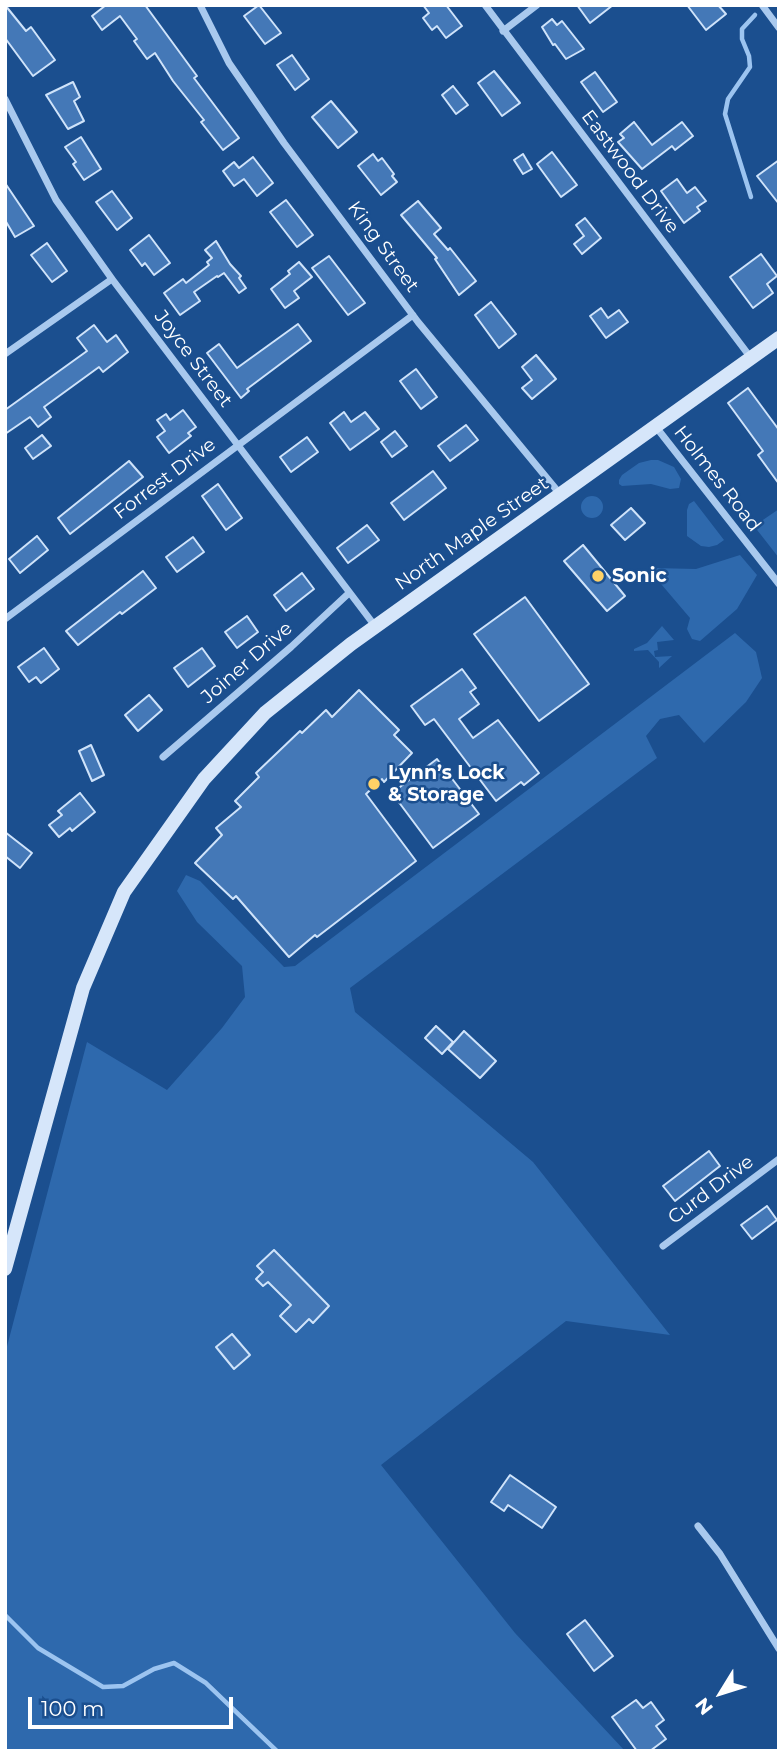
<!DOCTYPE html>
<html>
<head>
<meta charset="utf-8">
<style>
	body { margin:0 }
	#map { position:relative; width:784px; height:1756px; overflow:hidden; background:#1b4f8f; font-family:Montserrat,sans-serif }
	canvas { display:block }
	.frame { position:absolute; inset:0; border:7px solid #fff; pointer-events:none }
	.north { position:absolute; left:686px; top:1658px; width:70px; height:70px; -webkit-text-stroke:5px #1b4f8f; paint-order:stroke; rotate:232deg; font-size:19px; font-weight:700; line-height:28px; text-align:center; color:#fff }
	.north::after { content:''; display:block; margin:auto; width:24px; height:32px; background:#fff; clip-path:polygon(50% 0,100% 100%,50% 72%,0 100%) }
	.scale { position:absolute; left:28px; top:1697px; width:205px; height:32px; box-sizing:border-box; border:4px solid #fff; border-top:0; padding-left:9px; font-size:21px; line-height:24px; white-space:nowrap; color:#fff; -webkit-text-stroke:5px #1b4f8f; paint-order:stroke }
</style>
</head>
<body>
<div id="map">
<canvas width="784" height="1756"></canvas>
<div class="frame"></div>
<div class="north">N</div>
<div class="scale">100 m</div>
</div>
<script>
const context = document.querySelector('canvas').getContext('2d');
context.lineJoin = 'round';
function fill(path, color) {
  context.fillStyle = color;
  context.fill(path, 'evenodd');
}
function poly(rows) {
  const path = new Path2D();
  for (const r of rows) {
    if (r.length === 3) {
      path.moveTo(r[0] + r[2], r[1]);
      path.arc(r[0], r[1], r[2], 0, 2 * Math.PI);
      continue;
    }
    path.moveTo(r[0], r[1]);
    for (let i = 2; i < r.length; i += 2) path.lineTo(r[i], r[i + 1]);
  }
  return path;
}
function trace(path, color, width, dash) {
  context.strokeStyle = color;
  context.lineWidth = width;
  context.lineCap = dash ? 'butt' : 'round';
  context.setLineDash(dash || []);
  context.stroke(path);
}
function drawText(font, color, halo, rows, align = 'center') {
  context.font = font + ' Montserrat,sans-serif';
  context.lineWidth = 5;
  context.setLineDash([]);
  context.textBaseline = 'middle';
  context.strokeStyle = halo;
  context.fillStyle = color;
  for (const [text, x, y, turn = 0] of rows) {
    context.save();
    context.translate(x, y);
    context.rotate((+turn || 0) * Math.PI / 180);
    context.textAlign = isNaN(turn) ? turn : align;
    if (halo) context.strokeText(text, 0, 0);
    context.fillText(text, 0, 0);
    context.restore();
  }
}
fill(poly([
	[651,460,658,460,674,467,681,479,679,488,670,489,651,484,622,486,619,484,619,480,622,475,639,463],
	[592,507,11],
	[694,501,724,540,717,545,709,547,701,546,687,536,687,510,689,504],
	[779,509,779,558,754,526],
	[740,555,757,575,737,609,700,641,692,639,687,629,690,618,650,571,653,568,696,569],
	[662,626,674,640,657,642,658,650,654,651,655,657,672,656,659,668,659,662,648,650,634,651,634,649,647,643],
	[735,633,756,652,762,678,746,702,704,743,679,715,660,719,646,736,657,758,350,988,355,1012,533,1162,670,1335,566,1321,381,1465,515,1633,625,1751,5,1751,5,1354,87,1042,167,1090,222,1028,245,997,242,966,197,922,177,891,186,875,200,881,284,967,295,966]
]), '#2e69ad');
trace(poly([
	[751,197,725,114,728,99,750,67,749,56,742,39,742,29,755,15],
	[5,1615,38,1648,103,1687,123,1686,154,1669,174,1663,206,1683,277,1751]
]), '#9cc4f0', 4.5);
const building = poly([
	[5,5,26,31,31,27,55,60,33,76,5,38,5,5],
	[106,5,145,5,197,76,194,78,239,138,223,150,201,122,204,120,173,81,155,53,147,59,134,41,137,39,120,16,102,30,92,16,106,5],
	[259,5,281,33,265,44,244,16,259,5],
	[423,5,446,5,462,26,446,38,437,26,432,30,423,18,429,13,423,5],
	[577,5,613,5,590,23,577,5],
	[687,5,718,5,726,14,706,30,687,5],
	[552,19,557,25,562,21,584,49,566,59,555,44,553,45,542,27,552,19],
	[292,55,309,79,295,90,277,65,292,55],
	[494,71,520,103,502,116,478,83,494,71],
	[595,72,617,102,603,112,581,82,595,72],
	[73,82,80,97,74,101,84,121,68,129,46,95,73,82],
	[453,86,468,105,456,114,442,95,453,86],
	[331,101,357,132,338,148,312,117,331,101],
	[634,122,652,145,682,122,693,136,675,150,672,146,642,169,618,142,624,138,620,134,634,122],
	[81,137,101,169,84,180,73,164,76,162,65,147,81,137],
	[552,152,577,185,561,197,537,164,552,152],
	[373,154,378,161,382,158,394,174,392,176,397,182,381,195,358,166,373,154],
	[523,154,532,169,523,174,514,160,523,154],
	[253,157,273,183,257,196,244,179,234,186,223,171,234,162,239,168,253,157],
	[779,160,779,204,757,176,779,160],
	[677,179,687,193,695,187,706,201,697,207,700,211,684,223,661,191,677,179],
	[5,183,34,226,15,237,5,220,5,183],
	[112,191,132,218,117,230,96,202,112,191],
	[286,200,313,235,297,247,270,212,286,200],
	[418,201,441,228,434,234,448,250,450,248,476,281,459,295,435,259,437,258,401,215,418,201],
	[585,218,601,238,582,254,574,244,584,236,576,225,585,218],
	[149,235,170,263,154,275,145,263,142,266,130,250,149,235],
	[216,241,230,264,241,276,239,278,246,288,239,293,224,273,218,277,217,276,194,292,200,301,180,315,164,293,183,279,186,283,209,265,207,262,212,258,205,250,216,241],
	[47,243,67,271,52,282,31,255,47,243],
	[761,254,777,276,767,284,773,293,753,308,730,277,761,254],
	[329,256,365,303,348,315,312,268,329,256],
	[299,262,312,277,294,291,299,298,285,308,271,289,290,274,288,271,299,262],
	[491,302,516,334,499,348,475,315,491,302],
	[601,308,608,318,619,310,628,322,606,338,590,316,601,308],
	[298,324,311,341,247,389,249,391,241,398,207,353,219,344,237,368,298,324],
	[94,325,107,342,116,335,128,352,103,372,99,367,44,407,51,417,38,427,30,417,5,434,5,410,87,351,77,338,94,325],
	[536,355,556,379,532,399,522,388,532,380,522,367,536,355],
	[416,369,437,397,421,409,400,381,416,369],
	[748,388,779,430,779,484,758,455,763,451,728,403,748,388],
	[183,410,196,427,188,433,191,436,169,453,157,437,165,431,157,420,166,414,170,420,183,410],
	[344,412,351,422,365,412,379,429,350,450,330,423,344,412],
	[466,425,478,440,450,461,438,446,466,425],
	[395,431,407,446,392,457,381,442,395,431],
	[42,435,51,446,33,459,25,448,42,435],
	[307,437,318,452,291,472,280,457,307,437],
	[129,461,143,477,70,534,58,518,129,461],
	[433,471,446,488,404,520,391,503,433,471],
	[218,484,242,518,226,530,202,496,218,484],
	[631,508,645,523,625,540,611,525,631,508],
	[367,525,379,540,348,563,337,548,367,525],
	[37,536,48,550,20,573,9,559,37,536],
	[193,537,204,552,177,572,166,557,193,537],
	[583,545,625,596,607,611,564,561,583,545],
	[143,571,156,588,122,614,120,612,78,645,66,631,143,571],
	[302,573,314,589,286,611,274,595,302,573],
	[525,597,589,684,539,721,474,634,525,597],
	[247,616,258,632,237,648,225,632,247,616],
	[44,648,59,669,41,683,36,677,29,682,18,667,44,648],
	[202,648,215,666,188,687,174,668,202,648],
	[462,669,476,688,470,692,479,704,459,719,473,738,498,720,539,773,524,785,521,782,496,801,434,719,425,725,411,706,462,669],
	[359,690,399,730,394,735,412,753,384,782,382,779,366,794,416,861,317,937,315,935,289,957,236,896,233,899,195,863,222,835,216,828,241,807,235,801,259,777,256,773,300,731,302,733,326,710,332,717,359,690],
	[149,695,162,710,138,731,125,715,149,695],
	[91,745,104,775,92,781,79,751,91,745],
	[437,759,479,814,433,848,392,793,437,759],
	[80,793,95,812,72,831,70,828,59,837,49,825,62,815,58,811,80,793],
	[5,832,32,853,20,868,5,856,5,832],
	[436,1026,453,1042,442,1054,425,1038,436,1026],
	[464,1031,496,1061,480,1078,448,1049,464,1031],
	[709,1151,720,1166,675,1201,663,1186,709,1151],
	[767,1206,777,1220,752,1239,741,1225,767,1206],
	[274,1250,329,1306,313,1323,309,1319,296,1332,280,1316,291,1305,268,1282,263,1286,256,1279,263,1272,257,1266,274,1250],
	[232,1334,250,1355,234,1369,216,1347,232,1334],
	[510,1475,556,1507,542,1528,508,1505,504,1511,491,1502,510,1475],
	[585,1620,613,1656,594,1671,567,1634,585,1620],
	[636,1700,643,1708,651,1702,664,1720,656,1726,666,1739,650,1751,637,1751,612,1717,636,1700]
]);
fill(building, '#4478b7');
trace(building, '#cfe3fa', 2);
trace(poly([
	[200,5,229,63,284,143,418,322,560,494],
	[485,5,751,358],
	[762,5,779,28],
	[503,31,537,5],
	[5,99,56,200,112,279,375,626],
	[5,354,112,279],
	[656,427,779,584],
	[5,619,413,315],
	[163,757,291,647,349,593],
	[663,1246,779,1159],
	[698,1526,720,1554,779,1649]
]), '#a9c9ee', 7);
trace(poly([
	[5,1269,83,988,124,892,204,779,265,713,351,644,779,338]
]), '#d6e6fa', 14);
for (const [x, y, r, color] of [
	[598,576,7,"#ffd166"],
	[374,784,7,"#ffd166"]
]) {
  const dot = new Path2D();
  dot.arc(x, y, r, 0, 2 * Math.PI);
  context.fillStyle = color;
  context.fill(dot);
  trace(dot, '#1b4f8f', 2.5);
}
drawText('19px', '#fff', '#1b4f8f', [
	["Eastwood Drive",630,172,53],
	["King Street",383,247,54],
	["Joyce Street",193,359,53],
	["Forrest Drive",165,479,-37],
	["Holmes Road",717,479,52],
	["North Maple Street",472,534,-35],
	["Joiner Drive",247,663,-41],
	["Curd Drive",711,1190,-37]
]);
drawText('bold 19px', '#fff', '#1b4f8f', [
	["Sonic",612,576],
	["Lynn’s Lock",388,773],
	["& Storage",388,795]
], 'left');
</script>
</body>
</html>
